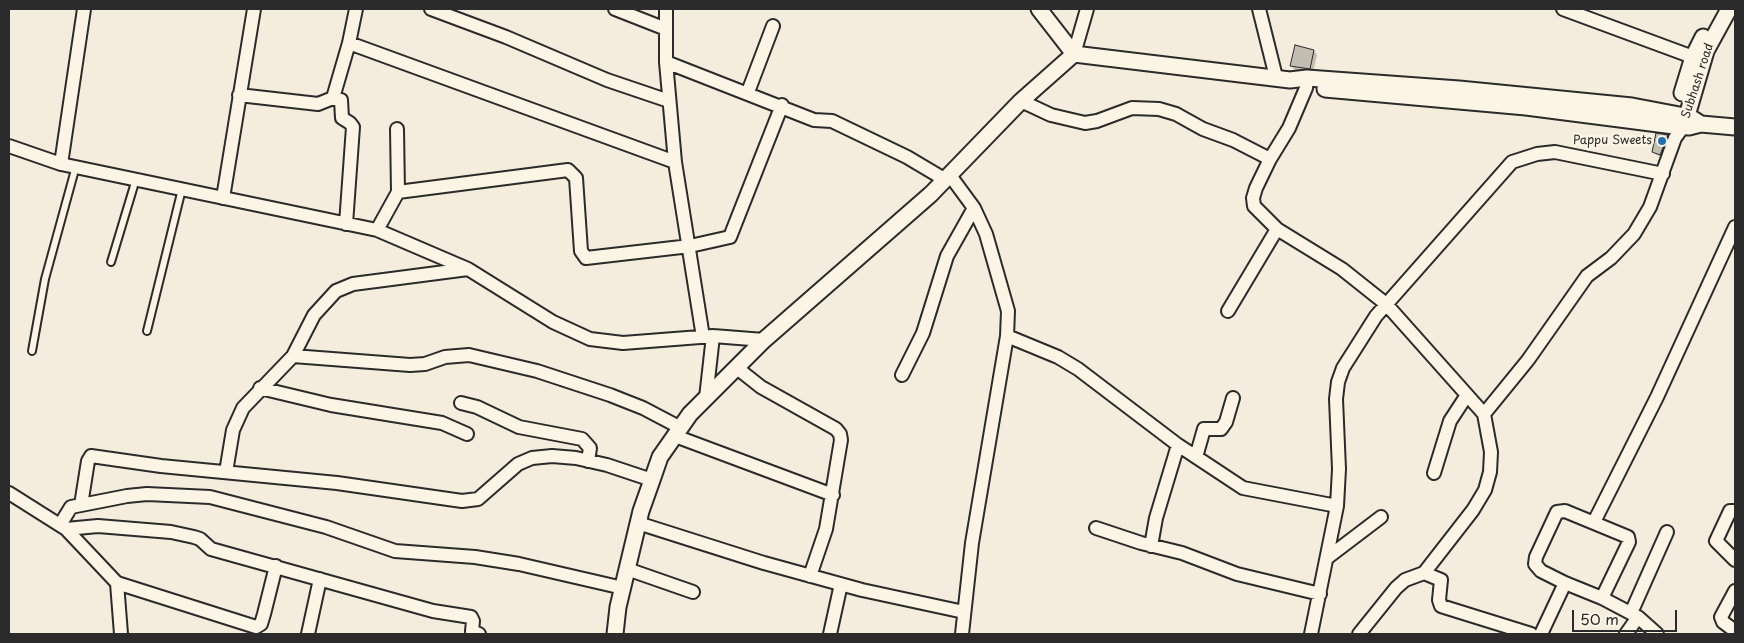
<!DOCTYPE html>
<html>
<head>
<meta charset="utf-8">
<style>
	body { margin:0 }
	#map { position:relative; width:1744px; height:643px; overflow:hidden; background:#f4edde; font-family:"Playpen Sans",sans-serif }
	canvas { display:block }
	.frame { position:absolute; inset:0; border:10px solid #2b2b2b; pointer-events:none }
	.scale { position:absolute; left:1572px; top:610px; width:105px; height:22px; box-sizing:border-box; border:2px solid #2b2b2b; border-top:0; padding-left:6px; font-size:15px; line-height:18px; white-space:nowrap; color:#2b2b2b; -webkit-text-stroke:4px #fcf5e5; paint-order:stroke }
</style>
</head>
<body>
<div id="map">
<canvas width="1744" height="643"></canvas>
<div class="frame"></div>
<div class="scale">50 m</div>
</div>
<script>
const context = document.querySelector('canvas').getContext('2d');
context.lineJoin = 'round';
function fill(path, color) {
  context.fillStyle = color;
  context.fill(path, 'evenodd');
}
function poly(rows) {
  const path = new Path2D();
  for (const r of rows) {
    path.moveTo(r[0], r[1]);
    for (let i = 2; i < r.length; i += 2) path.lineTo(r[i], r[i + 1]);
  }
  return path;
}
function trace(path, color, width, dash) {
  context.strokeStyle = color;
  context.lineWidth = width;
  context.lineCap = dash ? 'butt' : 'round';
  context.setLineDash(dash || []);
  context.stroke(path);
}
function drawText(font, color, halo, rows, align = 'center') {
  context.font = font + ' "Playpen Sans",sans-serif';
  context.lineWidth = 5;
  context.setLineDash([]);
  context.textBaseline = 'middle';
  context.strokeStyle = halo;
  context.fillStyle = color;
  for (const [text, x, y, turn = 0] of rows) {
    context.save();
    context.translate(x, y);
    context.rotate((+turn || 0) * Math.PI / 180);
    context.textAlign = isNaN(turn) ? turn : align;
    if (halo) context.strokeText(text, 0, 0);
    context.fillText(text, 0, 0);
    context.restore();
  }
}
fill(poly([
	[1296,47,1314,51,1317,55,1313,72,1295,70,1291,66],
	[1667,136,1671,139,1664,157,1657,155,1653,152]
]), '#0003');
const building = poly([
	[1295,45,1314,50,1310,69,1290,66,1295,45],
	[1656,133,1668,135,1660,155,1652,152,1656,133]
]);
fill(building, '#c2bdb1');
trace(building, '#2b2b2b', 1);
const service = poly([
	[111,262,136,179],
	[147,331,182,189],
	[32,351,45,279,76,166]
]);
const minor = poly([
	[431,9,506,37,607,80,669,101],
	[615,9,666,29],
	[666,9,666,62,675,162,703,337],
	[1259,9,1276,77],
	[1563,9,1701,60],
	[349,43,675,162],
	[1074,54,1087,9],
	[666,62,814,120,832,121,907,157,944,179],
	[1307,78,1306,88,1289,128,1270,159,1256,188,1253,198,1254,206,1277,229,1342,269,1386,304,1484,414],
	[748,92,773,26],
	[239,95,318,104,333,98],
	[1021,101,1051,115,1085,123,1097,121,1132,108,1159,109,1176,114,1203,129,1233,140,1270,159],
	[9,146,61,164,377,230,468,269,553,322,590,339,623,343,713,336,764,340],
	[61,164,84,9],
	[949,174,974,208,986,234,1008,311,1007,336,972,543,962,634],
	[398,192,568,170,576,178,581,251,586,258,690,246,730,237,782,105],
	[223,198,254,9],
	[346,224,353,127,350,123,342,118,341,100,333,98,349,43,356,9],
	[377,230,398,192,397,129],
	[1228,311,1277,229],
	[1007,336,1058,357,1078,369,1178,445,1243,488,1337,506],
	[293,356,410,365,425,364,445,357,469,355,537,371,610,395,643,408,681,428],
	[737,368,761,387,836,429,840,434,841,440,826,529,810,576],
	[902,375,923,333,947,256,974,208],
	[260,388,331,405,442,423,467,434],
	[706,398,713,336],
	[461,403,477,407,519,427,582,439,590,448,588,461],
	[675,436,833,495],
	[1196,457,1204,429,1221,429,1226,422,1233,398],
	[226,472,233,430,243,408,293,356,314,315,336,291,353,284,468,269],
	[1434,473,1450,421,1467,395],
	[9,493,66,529,117,583,121,634],
	[81,505,88,461,91,456,161,466,337,483,462,501,478,499,518,464,532,458,552,456,576,458,607,465,652,480],
	[1735,511,1730,511,1716,541,1735,560],
	[1594,522,1657,397,1735,227],
	[638,523,764,563,862,590,964,612],
	[60,525,71,507,127,496,147,494,210,497,326,527,395,551,475,557,519,564,623,588],
	[1096,528,1141,543,1182,553,1237,574,1320,594],
	[66,529,98,526,171,532,194,537,200,539,211,549,433,611,471,617,473,621,472,631,479,634],
	[1151,546,1156,518,1178,445],
	[1327,558,1381,517],
	[627,569,693,592],
	[1424,573,1441,580,1439,600,1441,606,1531,634],
	[117,583,256,627,261,624,264,614,276,566],
	[1735,591,1721,617,1723,622,1735,631],
	[1602,598,1638,617,1657,634],
	[1631,613,1667,532],
	[308,634,320,579],
	[830,634,841,584],
	[1311,634,1337,506,1339,469,1336,399,1338,382,1343,368,1376,316,1512,162,1537,154,1555,152,1663,174],
	[1359,634,1396,588,1405,580,1424,573,1473,510,1485,490,1490,472,1491,452,1484,414,1528,360,1587,276,1611,258,1634,234,1650,207,1675,138,1683,127],
	[1541,634,1565,583,1602,598,1629,542,1628,537,1565,511,1557,512,1536,557,1535,564,1541,571,1565,583],
	[1626,634,1638,617]
]);
const tertiary = poly([
	[1039,9,1074,54,1290,80,1307,78,1459,89,1632,106,1690,117,1701,124],
	[1325,89,1526,107,1674,126,1689,127,1701,124,1735,127],
	[1682,93,1693,57,1703,37],
	[1684,126,1706,51,1729,9],
	[615,634,618,607,641,511,652,480,660,457,690,414,764,340,931,194,1021,101,1074,54]
]);
trace(service, '#2b2b2b', 10);
trace(minor, '#2b2b2b', 16);
trace(tertiary, '#2b2b2b', 19);
trace(service, '#fcf5e5', 6);
trace(minor, '#fcf5e5', 12);
trace(tertiary, '#fcf5e5', 15);
for (const [x, y, r, color] of [
	[1662,141,5,"#1f6fb2"]
]) {
  const dot = new Path2D();
  dot.arc(x, y, r, 0, 2 * Math.PI);
  context.fillStyle = color;
  context.fill(dot);
  trace(dot, '#fcf5e5', 2);
}
drawText('12px', '#2b2b2b', '#fcf5e5', [
	["Subhash road",1698,81,-72]
]);
drawText('12px', '#2b2b2b', '#fcf5e5', [
	["Pappu Sweets",1652,141]
], 'right');
</script>
</body>
</html>
